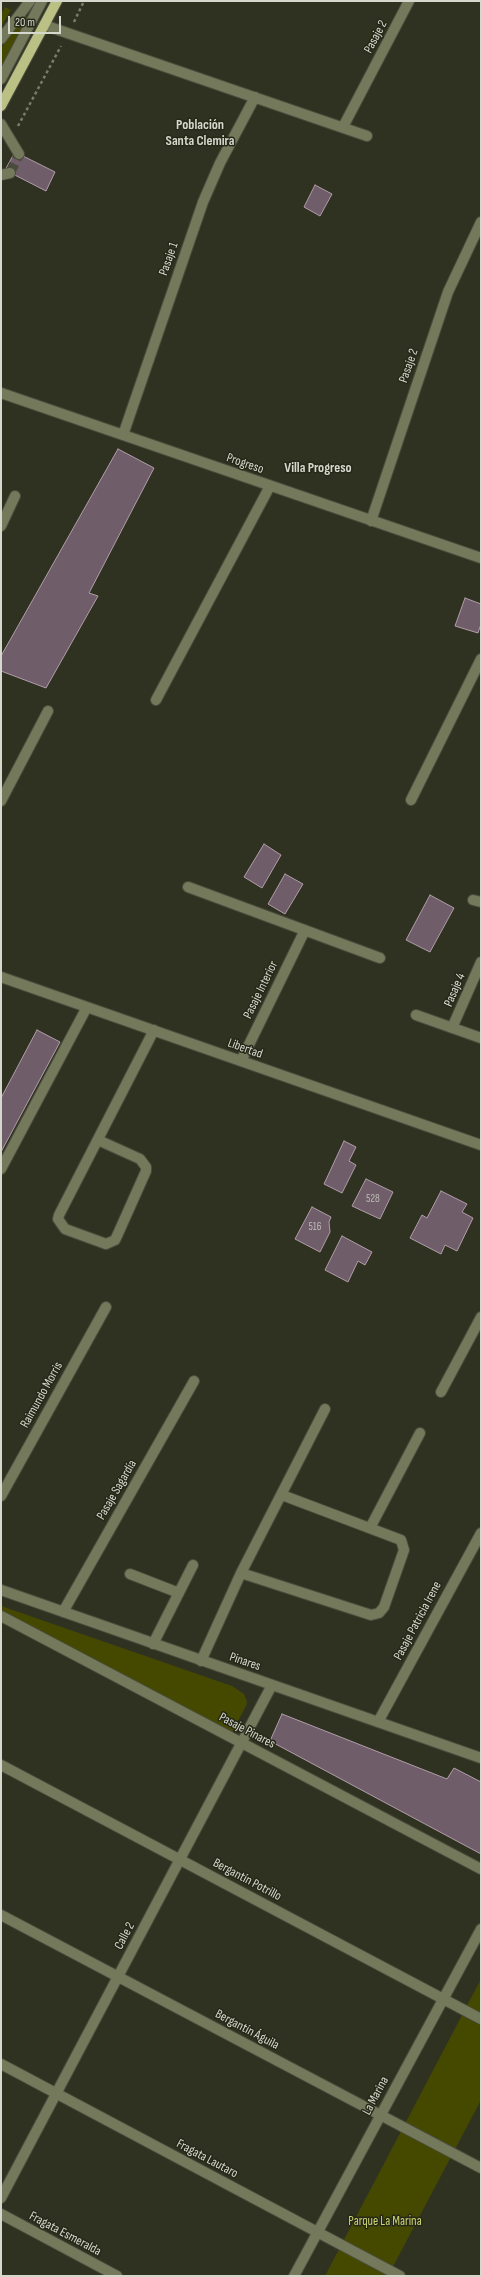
<!DOCTYPE html>
<html>
<head>
<meta charset="utf-8">
<style>
	body { margin:0 }
	#map { position:relative; width:482px; height:2277px; overflow:hidden; background:#303221; font-family:"Sofia Sans Condensed",sans-serif }
	canvas { display:block }
	.frame { position:absolute; inset:0; border:2px solid #d6d8ce; pointer-events:none }
	.scale { position:absolute; left:8px; top:16px; width:53px; height:18px; box-sizing:border-box; border:2px solid #d6d8ce; border-top:0; padding-left:5px; font-size:12px; line-height:14px; white-space:nowrap; color:#d6d8ce; -webkit-text-stroke:3px #262818; paint-order:stroke }
</style>
</head>
<body>
<div id="map">
<canvas width="482" height="2277"></canvas>
<div class="frame"></div>
<div class="scale">20 m</div>
</div>
<script>
const context = document.querySelector('canvas').getContext('2d');
context.lineJoin = 'round';
function fill(path, color) {
  context.fillStyle = color;
  context.fill(path, 'evenodd');
}
function poly(rows) {
  const path = new Path2D();
  for (const r of rows) {
    path.moveTo(r[0], r[1]);
    for (let i = 2; i < r.length; i += 2) path.lineTo(r[i], r[i + 1]);
  }
  return path;
}
function trace(path, color, width, dash) {
  context.strokeStyle = color;
  context.lineWidth = width;
  context.lineCap = dash ? 'butt' : 'round';
  context.setLineDash(dash || []);
  context.stroke(path);
}
function drawText(font, color, halo, rows, align = 'center') {
  context.font = font + ' "Sofia Sans Condensed",sans-serif';
  context.lineWidth = 3;
  context.setLineDash([]);
  context.textBaseline = 'middle';
  context.strokeStyle = halo;
  context.fillStyle = color;
  for (const [text, x, y, turn = 0] of rows) {
    context.save();
    context.translate(x, y);
    context.rotate((+turn || 0) * Math.PI / 180);
    context.textAlign = isNaN(turn) ? turn : align;
    if (halo) context.strokeText(text, 0, 0);
    context.fillText(text, 0, 0);
    context.restore();
  }
}
fill(poly([
	[5,7,11,10,1,27,1,14],
	[26,16,28,17,1,67,1,48],
	[1,1606,232,1686,244,1694,247,1702,246,1706,232,1732,1,1610],
	[481,1979,481,2100,388,2276,325,2276]
]), '#454900');
const building = poly([
	[15,152,55,172,46,191,5,170,15,152],
	[315,185,332,194,320,216,304,207,315,185],
	[118,449,154,468,89,593,98,596,46,688,1,671,1,656,118,449],
	[465,598,481,604,481,624,478,633,455,626,465,598],
	[264,844,281,855,262,888,244,877,264,844],
	[285,874,303,884,285,914,268,904,285,874],
	[430,895,454,908,430,952,406,940,430,895],
	[37,1030,60,1042,1,1152,1,1098,37,1030],
	[344,1141,356,1147,349,1161,356,1165,342,1193,324,1184,344,1141],
	[366,1179,393,1192,380,1219,352,1206,366,1179],
	[441,1191,467,1204,462,1212,473,1218,457,1251,445,1245,441,1254,410,1238,422,1215,427,1218,441,1191],
	[312,1207,331,1217,329,1222,330,1232,320,1252,295,1239,312,1207],
	[342,1236,372,1252,365,1265,358,1261,348,1282,325,1270,342,1236],
	[282,1714,447,1779,454,1768,481,1782,481,1854,270,1741,282,1714]
]);
fill(building, '#6f5e69');
trace(building, '#b09da9', 1);
trace(poly([
	[10,173,19,154]
]), '#494b3b', 10, [10, 5]);
const minor = poly([
	[44,25,367,136],
	[1,39,30,1],
	[1,79,42,1],
	[1,124,19,154],
	[343,127,409,1],
	[1,175,10,173],
	[1,393,481,558],
	[123,435,203,202,220,163,255,97],
	[371,521,448,292,481,222],
	[1,526,15,496],
	[156,700,270,486],
	[411,800,481,659],
	[1,801,48,711],
	[188,887,380,958],
	[473,900,481,902],
	[1,977,481,1145],
	[416,1015,481,1038],
	[452,1028,481,962],
	[241,1061,305,930],
	[98,1140,140,1159,146,1167,146,1171,117,1236,115,1240,106,1244,65,1229,58,1219,59,1215,154,1030],
	[1,1169,87,1007],
	[441,1392,481,1317],
	[1,1496,106,1307],
	[370,1528,420,1433],
	[241,1573,371,1615,379,1613,384,1607,404,1550,401,1540,282,1495],
	[130,1574,179,1593],
	[1,1590,481,1758],
	[63,1612,194,1381],
	[1,1616,481,1869],
	[153,1644,193,1565],
	[201,1661,241,1573,325,1409],
	[378,1722,481,1533],
	[1,1765,481,2019],
	[1,1915,481,2168],
	[1,2064,400,2276],
	[1,2198,272,1685],
	[1,2214,117,2276],
	[294,2276,481,1929]
]);
const major = poly([
	[1,106,57,1]
]);
trace(minor, '#4b4d3d', 12);
trace(major, '#4b4d3d', 12);
trace(poly([
	[74,22,84,1],
	[18,126,61,46]
]), '#797b6d', 2.5, [3, 3]);
trace(minor, '#75795c', 10);
trace(major, '#bbc185', 10);
drawText('11px', '#bcbab5', null, [
	["528",373,1199],
	["516",315,1227]
]);
drawText('13px', '#d6d8ce', '#262818', [
	["Pasaje 2",376,37,-62],
	["Pasaje 1",169,259,-71],
	["Pasaje 2",409,366,-71],
	["Progreso",245,464,19],
	["Pasaje Interior",261,990,-64],
	["Pasaje 4",455,990,-67],
	["Libertad",245,1049,20],
	["Raimundo Morris",42,1395,-61],
	["Pasaje Sagardía",117,1490,-60],
	["Pasaje Patricia Irene",418,1621,-62],
	["Pinares",245,1662,19],
	["Pasaje Pinares",247,1731,28],
	["Bergantín Potrillo",247,1880,28],
	["Calle 2",125,1936,-62],
	["Bergantín Águila",247,2030,28],
	["La Marina",376,2096,-62],
	["Fragata Lautaro",207,2159,28],
	["Fragata Esmeralda",65,2234,28]
]);
drawText('13px', '#ccd571', '#262818', [
	["Parque La Marina",385,2222]
]);
drawText('bold 14px', '#d6d8ce', '#262818', [
	["Población",200,125],
	["Santa Clemira",200,141],
	["Villa Progreso",318,468]
]);
</script>
</body>
</html>
